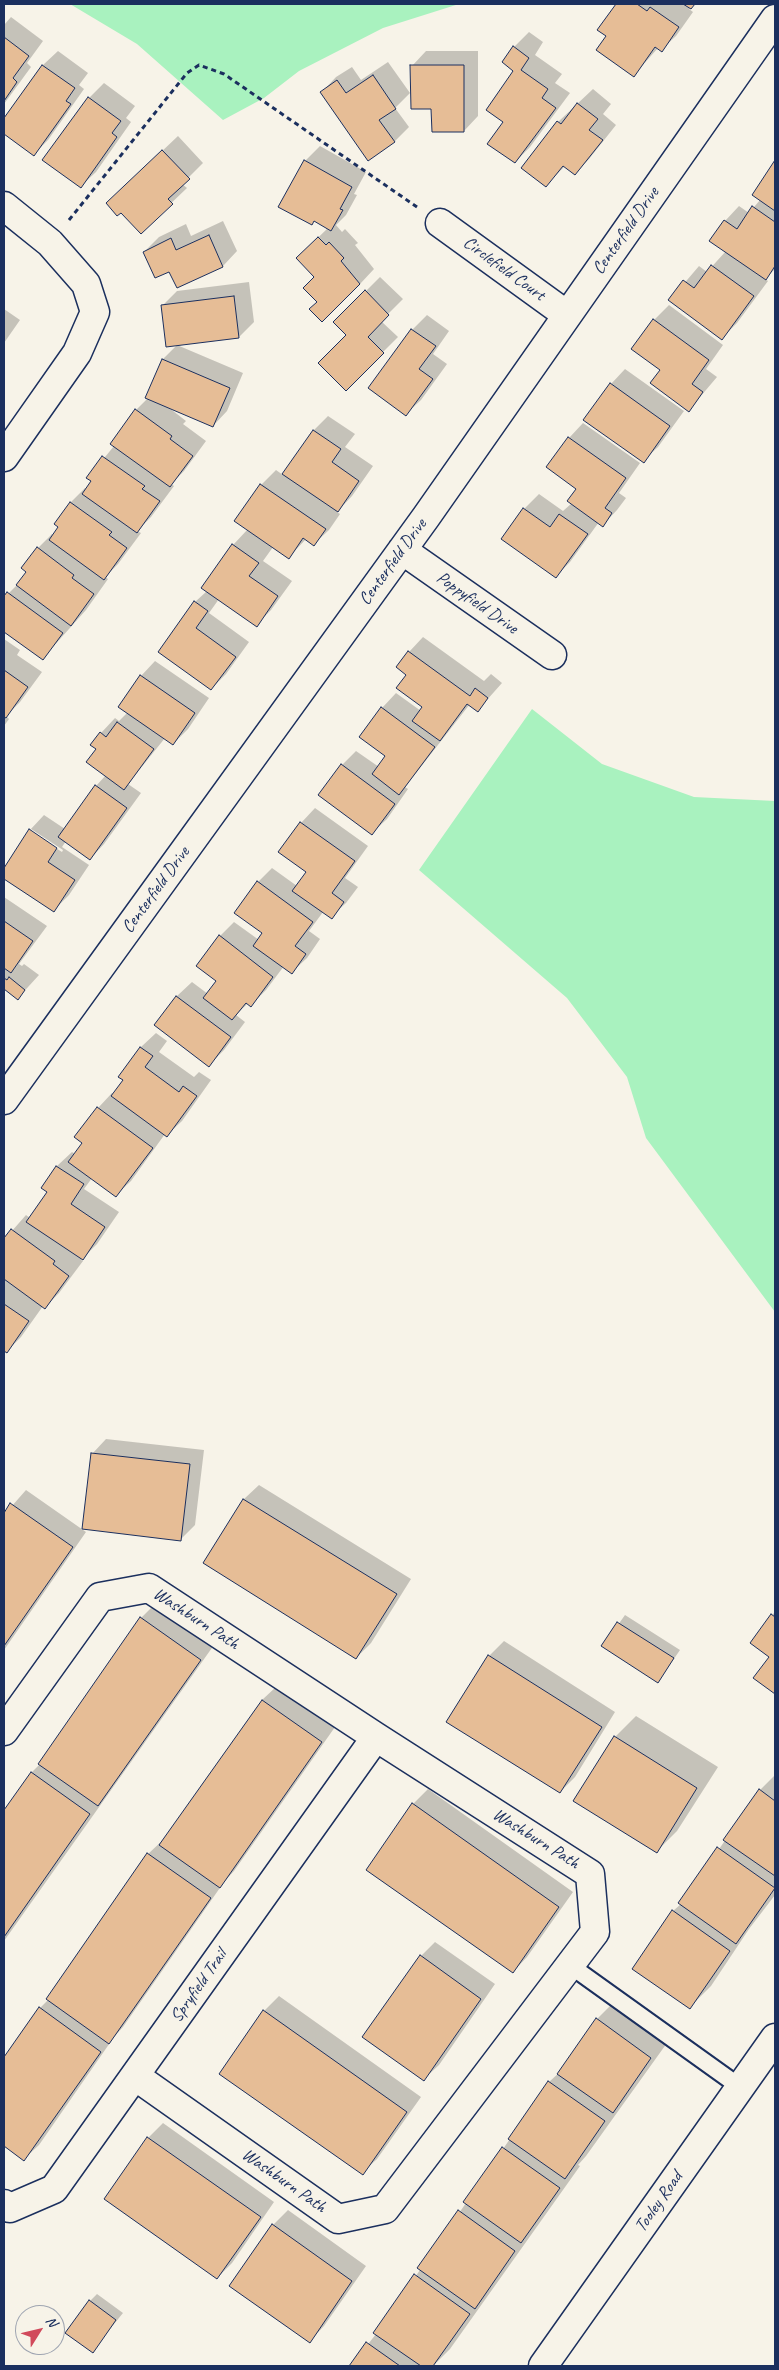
<!DOCTYPE html>
<html>
<head>
<meta charset="utf-8">
<style>
	body { margin:0 }
	#map { position:relative; width:779px; height:2370px; overflow:hidden; background:#f7f3e8; font-family:Caveat,sans-serif }
	canvas { display:block }
	.frame { position:absolute; inset:0; border:5px solid #1b2f5e; pointer-events:none }
	.north { position:absolute; left:15px; top:2305px; width:50px; height:50px; box-sizing:border-box; background:#f7f3e8; border:1px solid #9fa5b1; border-radius:50%; rotate:54deg; font-size:14px; font-weight:700; line-height:20px; text-align:center; color:#1b2f5e }
	.north::after { content:''; display:block; margin:auto; width:18px; height:22px; background:#d1495b; clip-path:polygon(50% 0,100% 100%,50% 72%,0 100%) }
</style>
</head>
<body>
<div id="map">
<canvas width="779" height="2370"></canvas>
<div class="frame"></div>
<div class="north">N</div>
</div>
<script>
const context = document.querySelector('canvas').getContext('2d');
context.lineJoin = 'round';
function fill(path, color) {
  context.fillStyle = color;
  context.fill(path, 'evenodd');
}
function poly(rows) {
  const path = new Path2D();
  for (const r of rows) {
    path.moveTo(r[0], r[1]);
    for (let i = 2; i < r.length; i += 2) path.lineTo(r[i], r[i + 1]);
  }
  return path;
}
function trace(path, color, width, dash) {
  context.strokeStyle = color;
  context.lineWidth = width;
  context.lineCap = dash ? 'butt' : 'round';
  context.setLineDash(dash || []);
  context.stroke(path);
}
function drawText(font, color, halo, rows, align = 'center') {
  context.font = font + ' Caveat,sans-serif';
  context.lineWidth = 4;
  context.setLineDash([]);
  context.textBaseline = 'middle';
  context.strokeStyle = halo;
  context.fillStyle = color;
  for (const [text, x, y, turn = 0] of rows) {
    context.save();
    context.translate(x, y);
    context.rotate((+turn || 0) * Math.PI / 180);
    context.textAlign = isNaN(turn) ? turn : align;
    if (halo) context.strokeText(text, 0, 0);
    context.fillText(text, 0, 0);
    context.restore();
  }
}
fill(poly([
	[70,4,459,4,383,28,299,71,264,98,223,120,137,44],
	[532,709,602,764,694,797,775,801,775,1312,646,1138,627,1077,567,998,419,870]
]), '#a9f2bf');
fill(poly([
	[617,4,695,4,689,9,693,12,676,36,661,50,658,48,634,75,607,36,599,30],
	[11,17,43,41,27,63,31,67,4,104,4,25],
	[529,32,543,42,535,55,562,74,555,83,570,93,530,147,515,162,504,122,515,70,504,62,514,47],
	[58,51,88,73,79,85,84,89,48,140,34,154,4,133,4,120,43,65],
	[426,51,478,51,478,116,464,131,432,108,412,66],
	[388,62,410,93,395,108,409,127,394,142,322,92,336,77,352,67,361,80],
	[104,83,135,106,126,118,131,122,96,172,81,186,89,98],
	[593,89,611,104,603,114,616,125,589,159,575,174,565,166,546,185,558,122],
	[178,136,203,163,182,184,187,188,141,232,122,189],
	[320,146,366,172,354,194,357,195,346,215,336,225,342,232,345,229,358,243,355,245,374,269,360,284,319,302,315,277,297,258,328,228,305,161],
	[775,162,775,269,765,279,768,281,737,323,722,338,670,300,699,266,707,272,726,251,725,221,739,206,749,213,760,200,753,195],
	[223,221,237,251,223,266,178,286,170,270,144,252,159,237,186,224,191,236],
	[380,277,403,299,381,321,398,337,346,389,348,335,335,322],
	[249,282,254,322,239,337,177,345,243,373,227,411,213,426,168,407,186,421,183,424,206,441,184,471,171,484,174,486,151,517,137,531,141,533,118,564,105,577,108,579,86,610,43,658,4,630,4,598,23,579,38,548,52,534,54,535,60,527,56,524,71,502,85,488,87,489,93,481,88,478,114,446,136,410,148,398,163,359,177,345,162,306,177,291],
	[669,305,723,345,706,369,717,377,689,410,662,370,633,349,654,320],
	[4,309,20,320,4,343],
	[427,315,449,331,433,354,447,364,421,400,406,414,370,388,412,330],
	[625,369,684,411,658,447,643,461,611,384],
	[328,416,355,434,345,447,373,466,352,496,337,512,340,514,329,530,314,544,306,539,289,557,273,547,263,561,292,581,271,610,256,625,219,599,209,613,249,642,226,674,211,689,160,652,195,602,207,591,233,545,248,529,236,521,261,485,276,470,283,475,314,430],
	[583,423,640,463,619,493,626,498,617,510,603,525,599,522,570,562,556,576,503,539,524,509,539,494,563,511,572,503,578,488,569,438],
	[423,637,484,681,491,674,502,683,478,710,470,704,405,787,408,789,387,819,372,833,342,765,356,751,379,767,387,756,382,708,396,693,421,711,424,707,408,674,409,652],
	[4,639,20,650,17,655,42,672,20,702,6,716,9,719,4,726],
	[155,661,209,698,188,729,173,744,165,738,128,784,141,793,104,844,90,859,66,841,62,847,89,865,69,895,54,910,4,877,4,870,30,830,44,815,65,829,96,786,106,775,97,748,101,733,115,718,119,721,128,712,141,676],
	[31,829,63,850,62,852,31,832],
	[315,808,368,846,345,878,358,887,346,903,331,917,323,912,309,931,320,939,307,958,292,972,284,966,266,990,251,1005,248,1003,236,1015,245,1022,224,1050,209,1065,156,1025,177,996,192,982,208,994,218,980,220,936,234,922,259,940,264,933,258,882,272,868,297,886,307,872,301,823],
	[4,897,47,926,19,964,22,966,24,964,39,975,18,998,4,988],
	[156,1033,167,1041,159,1052,194,1077,199,1072,211,1080,182,1121,167,1135,165,1134,131,1181,116,1195,92,1178,84,1189,119,1212,97,1244,81,1260,83,1261,59,1293,45,1307,43,1306,21,1337,6,1352,4,1350,4,1240,26,1215,30,1218,48,1191,43,1188,57,1166,72,1152,75,1154,84,1142,98,1108,112,1093,114,1094,125,1080,120,1077,141,1047],
	[106,1439,204,1450,195,1525,181,1539,92,1454],
	[259,1485,411,1579,371,1643,356,1658,205,1563,244,1499],
	[26,1490,86,1532,4,1650,4,1515],
	[156,1603,214,1645,4,1941,4,1812,31,1773,40,1764,141,1618],
	[775,1612,775,1693,755,1678,771,1657,772,1615],
	[625,1615,680,1650,658,1682,603,1646],
	[504,1641,615,1712,575,1777,560,1792,489,1656],
	[277,1686,335,1727,234,1871,224,1882,123,2027,114,2037,39,2145,24,2159,4,2145,4,2059,40,2008,49,1999,148,1854,163,1840,262,1700],
	[636,1716,718,1767,677,1831,656,1852,615,1737],
	[775,1775,775,1895,749,1929,711,1986,690,2007,673,1911,681,1904,760,1790],
	[428,1789,573,1892,527,1957,513,1972,413,1804],
	[435,1942,495,1984,439,2065,424,2079,421,1956],
	[279,1996,421,2097,377,2159,362,2173,264,2011],
	[618,1998,672,2036,586,2156,578,2165,580,2166,450,2349,434,2365,435,2366,351,2366,376,2334,549,2082,562,2070,597,2019],
	[163,2123,274,2202,232,2263,217,2278,148,2138],
	[288,2210,366,2266,324,2326,310,2341,273,2225],
	[97,2294,123,2313,92,2351,90,2301]
]), '#0003');
const building = poly([
	[616,4,637,4,647,11,650,7,679,27,662,52,655,47,634,77,596,50,606,36,597,30,616,4],
	[683,4,695,4,691,9,683,4],
	[4,37,29,56,13,78,17,82,4,101,4,37],
	[513,46,529,58,521,70,548,89,542,98,556,108,515,163,487,144,503,122,486,110,513,71,502,62,513,46],
	[42,65,75,88,66,101,71,104,34,156,4,134,4,118,42,65],
	[410,65,464,65,464,132,432,132,431,109,411,109,410,65],
	[373,75,396,109,379,120,395,142,368,161,320,92,337,80,346,93,373,75],
	[88,97,121,121,112,133,117,137,81,188,42,160,88,97],
	[577,103,598,119,589,130,603,140,575,175,563,166,546,187,521,168,557,121,561,124,577,103],
	[162,150,190,179,168,199,173,204,141,234,121,213,117,216,106,203,162,150],
	[304,160,352,187,340,209,343,210,331,231,314,221,312,225,278,207,304,160],
	[775,160,775,211,752,195,775,160],
	[752,206,775,222,775,266,766,280,709,241,724,220,737,229,752,206],
	[209,235,223,267,177,288,169,272,155,278,143,252,171,238,176,250,209,235],
	[318,237,326,245,329,242,344,258,341,261,360,284,322,322,309,309,317,302,303,288,314,277,296,258,318,237],
	[711,265,754,296,722,340,668,300,683,280,694,288,711,265],
	[365,290,389,315,368,337,384,353,346,391,318,363,346,335,333,322,365,290],
	[234,296,239,338,166,347,161,305,234,296],
	[653,319,709,360,692,384,703,392,689,412,650,383,660,370,631,349,653,319],
	[411,329,436,346,419,369,433,379,406,416,368,388,411,329],
	[162,359,230,388,213,427,145,398,162,359],
	[610,383,670,426,644,463,583,420,610,383],
	[135,409,172,436,170,439,193,456,170,487,110,444,135,409],
	[313,430,341,449,332,462,359,481,338,512,282,474,313,430],
	[568,437,626,478,605,508,612,513,603,527,567,501,576,489,546,467,568,437],
	[102,456,145,486,142,489,160,501,137,533,82,494,91,481,86,478,102,456],
	[260,484,326,529,314,546,303,538,289,559,234,521,260,484],
	[70,502,112,532,109,535,127,548,104,580,49,540,58,527,54,524,70,502],
	[523,508,550,527,559,514,588,534,556,578,501,539,523,508],
	[232,544,259,563,249,576,278,596,257,627,201,588,232,544],
	[37,547,74,575,72,578,94,594,71,626,16,585,26,572,21,568,37,547],
	[7,592,63,633,43,660,4,632,4,596,7,592],
	[194,601,208,611,196,628,236,657,211,690,158,652,194,601],
	[408,651,470,696,475,688,488,698,478,712,467,704,440,741,412,721,422,707,396,688,406,675,396,667,408,651],
	[4,670,28,687,6,718,4,717,4,670],
	[140,675,195,713,173,745,118,707,140,675],
	[381,707,435,747,399,795,372,774,385,756,359,737,381,707],
	[117,722,154,749,124,790,86,762,96,749,90,745,100,732,106,737,117,722],
	[341,764,395,804,372,835,318,795,341,764],
	[95,785,127,808,90,860,58,837,95,785],
	[300,822,355,861,332,893,344,902,332,919,292,891,306,872,278,852,300,822],
	[29,829,57,848,48,862,75,880,54,912,4,879,4,868,29,829],
	[257,881,313,922,295,946,306,954,292,974,253,946,262,933,234,913,257,881],
	[4,921,33,941,11,973,4,968,4,921],
	[219,935,273,977,251,1007,246,1003,232,1020,203,998,216,981,196,966,219,935],
	[9,977,25,990,18,1000,4,989,4,978,7,980,9,977],
	[176,996,231,1037,209,1067,154,1025,176,996],
	[140,1047,153,1056,145,1067,179,1092,183,1086,197,1096,167,1137,111,1096,123,1080,118,1077,140,1047],
	[97,1107,153,1148,116,1197,68,1162,82,1143,74,1137,97,1107],
	[56,1166,84,1184,71,1204,105,1227,83,1260,26,1222,47,1192,41,1188,56,1166],
	[11,1229,55,1261,53,1264,69,1276,45,1309,4,1279,4,1238,11,1229],
	[4,1304,29,1321,7,1353,4,1351,4,1304],
	[91,1453,190,1464,181,1541,82,1529,91,1453],
	[243,1499,397,1594,356,1659,203,1563,243,1499],
	[10,1503,73,1547,4,1646,4,1513,10,1503],
	[771,1614,775,1617,775,1694,753,1678,769,1657,750,1643,771,1614],
	[140,1617,201,1660,98,1806,38,1764,140,1617],
	[617,1622,674,1658,658,1683,601,1646,617,1622],
	[488,1655,602,1727,560,1793,446,1722,488,1655],
	[262,1700,322,1742,220,1888,159,1845,262,1700],
	[614,1736,697,1788,657,1853,573,1801,614,1736],
	[31,1772,90,1814,4,1937,4,1810,31,1772],
	[759,1789,775,1801,775,1876,723,1840,759,1789],
	[412,1803,559,1907,513,1973,366,1870,412,1803],
	[717,1847,775,1888,736,1944,678,1903,717,1847],
	[147,1853,211,1898,109,2044,46,1999,147,1853],
	[672,1910,730,1951,690,2009,632,1969,672,1910],
	[420,1955,481,1999,424,2081,362,2037,420,1955],
	[39,2007,101,2052,24,2161,4,2146,4,2057,39,2007],
	[263,2010,407,2112,363,2175,219,2074,263,2010],
	[596,2018,651,2058,613,2113,557,2074,596,2018],
	[548,2081,605,2121,565,2179,508,2139,548,2081],
	[147,2137,261,2217,217,2279,104,2199,147,2137],
	[502,2147,560,2188,521,2243,463,2202,502,2147],
	[458,2210,515,2251,475,2309,417,2268,458,2210],
	[272,2224,352,2281,310,2343,229,2286,272,2224],
	[414,2274,470,2314,433,2366,421,2366,373,2333,414,2274],
	[89,2300,116,2320,93,2353,65,2333,89,2300],
	[366,2342,400,2366,349,2366,366,2342]
]);
fill(building, '#e6bd96');
trace(building, '#1b2f5e', 1);
const service = poly([
	[571,1966,740,2087]
]);
const minor = poly([
	[4,206,50,243,86,284,95,312,77,353,4,457],
	[440,223,567,315],
	[402,550,552,655],
	[4,1100,426,517,775,19],
	[4,1731,100,1597,149,1588,376,1737,590,1874,595,1932,385,2209,338,2219,135,2076],
	[4,2204,10,2208,54,2189,376,1737],
	[543,2366,775,2038]
]);
trace(service, '#1b2f5e', 20);
trace(minor, '#1b2f5e', 31);
trace(poly([
	[69,220,187,73,199,65,224,74,417,207]
]), '#1b2f5e', 3, [5, 4]);
trace(service, '#f7f3e8', 16);
trace(minor, '#f7f3e8', 28);
drawText('18px', '#1b2f5e', '#f7f3e8', [
	["Centerfield Drive",626,231,-55],
	["Circlefield Court",504,269,36],
	["Centerfield Drive",393,562,-54],
	["Poppyfield Drive",477,603,35],
	["Centerfield Drive",156,890,-54],
	["Washburn Path",196,1619,33],
	["Washburn Path",536,1839,32],
	["Spryfield Trail",199,1986,-55],
	["Washburn Path",284,2181,35],
	["Tooley Road",659,2202,-55]
]);
</script>
</body>
</html>
